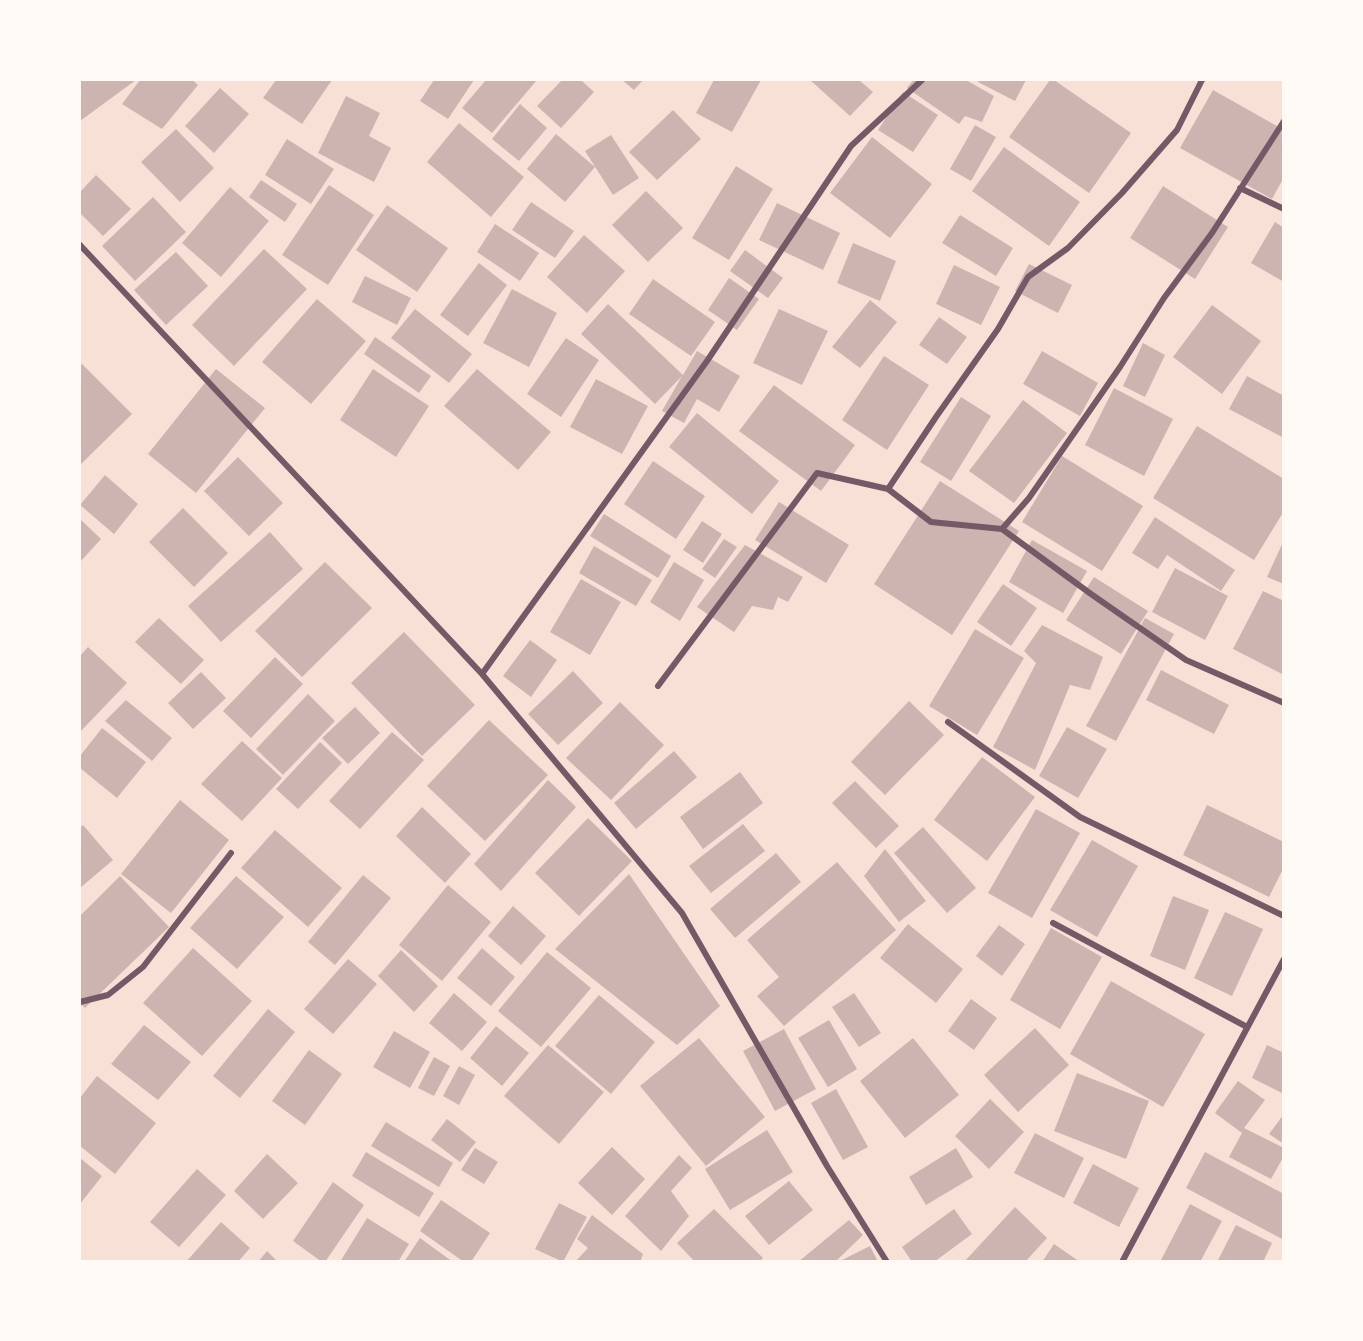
<!DOCTYPE html>
<html>
<head>
<meta charset="utf-8">
<style>
	body { margin:0 }
	#map { position:relative; width:1363px; height:1341px; overflow:hidden; background:#f7e1d7; font-family:"Nunito Sans",sans-serif }
	canvas { display:block }
	.frame { position:absolute; inset:0; border:81px solid #fffaf5; pointer-events:none }
</style>
</head>
<body>
<div id="map">
<canvas width="1363" height="1341"></canvas>
<div class="frame"></div>
</div>
<script>
const context = document.querySelector('canvas').getContext('2d');
context.lineJoin = 'round';
function fill(path, color) {
  context.fillStyle = color;
  context.fill(path, 'evenodd');
}
function poly(rows) {
  const path = new Path2D();
  for (const r of rows) {
    path.moveTo(r[0], r[1]);
    for (let i = 2; i < r.length; i += 2) path.lineTo(r[i], r[i + 1]);
  }
  return path;
}
function trace(path, color, width, dash) {
  context.strokeStyle = color;
  context.lineWidth = width;
  context.lineCap = dash ? 'butt' : 'round';
  context.setLineDash(dash || []);
  context.stroke(path);
}
fill(poly([
	[80,80,136,80,80,121],
	[140,80,192,80,198,85,162,129,122,104],
	[276,80,332,80,302,124,263,98],
	[434,80,474,80,448,119,420,101],
	[486,80,537,80,492,133,462,108],
	[562,80,581,80,594,92,561,128,537,106],
	[622,80,643,80,634,90],
	[714,80,761,80,732,132,696,113],
	[810,80,859,80,873,92,850,116],
	[913,80,966,80,994,96,982,122,965,116,959,124,907,88],
	[980,80,1026,80,1015,101,978,82],
	[1050,80,1054,80,1131,133,1089,193,1009,137],
	[220,88,249,114,214,153,185,126],
	[1213,90,1284,130,1284,177,1272,199,1180,148],
	[903,92,938,115,913,152,878,130],
	[346,96,380,113,369,136,391,148,374,182,318,153],
	[520,104,547,128,519,161,492,139],
	[673,110,701,139,657,180,629,152],
	[459,123,524,177,491,217,427,162],
	[975,125,996,137,971,181,950,169],
	[176,129,214,168,180,202,141,162],
	[556,134,595,167,565,202,527,169],
	[611,135,639,178,613,195,585,151],
	[872,137,932,184,890,238,830,193],
	[287,139,334,169,311,204,265,175],
	[1004,147,1080,202,1049,246,972,191],
	[736,166,773,189,729,260,692,238],
	[96,175,131,209,103,236,80,213,80,192],
	[261,180,297,204,285,222,249,197],
	[329,185,374,215,328,285,282,255],
	[1163,186,1228,227,1195,279,1130,238],
	[230,187,269,221,221,277,182,243],
	[646,191,683,228,648,262,612,225],
	[153,197,186,232,135,281,102,246],
	[531,202,574,231,555,258,512,230],
	[777,203,840,233,823,270,759,240],
	[387,205,448,248,417,292,356,250],
	[960,215,1013,248,996,276,942,243],
	[1275,222,1284,228,1284,282,1251,263],
	[495,224,539,253,520,281,477,252],
	[584,235,625,271,587,313,547,277],
	[853,243,896,261,880,301,837,283],
	[264,249,307,289,234,366,192,325],
	[745,250,783,278,768,298,730,271],
	[176,252,208,286,166,325,134,290],
	[479,263,507,285,468,336,440,315],
	[1029,264,1072,285,1058,313,1015,291],
	[954,265,1000,287,981,325,936,304],
	[365,276,411,298,397,325,352,302],
	[729,278,759,299,737,330,708,310],
	[653,279,715,322,691,356,629,314],
	[512,289,557,313,529,367,483,343],
	[317,299,366,341,311,404,262,362],
	[870,300,897,322,860,368,832,347],
	[608,304,683,375,697,351,740,376,719,412,697,399,684,423,662,411,682,376,655,404,581,334],
	[1212,305,1261,341,1222,394,1173,357],
	[415,309,472,354,449,383,391,338],
	[779,309,828,331,802,385,753,363],
	[939,317,967,337,947,364,919,345],
	[375,337,431,376,419,393,364,354],
	[566,338,599,360,561,417,527,394],
	[1143,343,1165,355,1145,397,1123,386],
	[1042,351,1098,383,1080,416,1023,384],
	[884,356,929,385,887,450,842,420],
	[82,364,132,414,80,465,80,366],
	[216,369,265,408,196,493,148,454],
	[373,369,429,406,396,457,340,420],
	[477,369,551,432,518,470,444,406],
	[1247,376,1284,396,1284,438,1229,409],
	[596,379,648,406,622,454,570,427],
	[774,385,855,445,821,491,739,431],
	[1114,388,1173,419,1144,476,1085,445],
	[961,397,991,416,951,481,920,462],
	[1023,400,1067,433,1014,503,969,471],
	[697,413,779,481,752,514,669,447],
	[1197,426,1284,479,1284,511,1254,560,1153,498],
	[1062,456,1143,506,1102,571,1022,522],
	[238,457,283,503,249,536,204,491],
	[653,461,705,496,676,539,624,504],
	[105,475,138,504,114,534,80,505],
	[940,481,1019,531,952,635,874,584],
	[779,502,849,545,826,583,755,540],
	[183,508,228,553,194,587,149,542],
	[604,514,671,556,658,578,590,536],
	[1155,517,1235,570,1221,591,1167,555,1158,569,1132,553],
	[80,519,101,539,80,562],
	[702,521,722,534,703,563,683,550],
	[270,532,303,569,221,642,188,606],
	[724,539,737,547,715,578,702,569],
	[1032,540,1087,571,1063,613,1009,582],
	[1284,540,1284,584,1267,577],
	[745,545,803,577,788,602,778,597,773,610,752,606,734,632,697,607],
	[594,546,652,580,636,606,579,573],
	[325,562,372,608,302,677,255,631],
	[674,562,704,580,680,621,650,602],
	[1175,568,1228,596,1205,640,1152,612],
	[1094,577,1148,611,1121,654,1066,620],
	[581,579,621,602,590,655,550,632],
	[1003,584,1037,608,1011,646,977,622],
	[1263,591,1284,601,1284,675,1233,649],
	[159,618,204,660,181,684,135,642],
	[1145,618,1174,634,1116,741,1086,726],
	[1042,625,1103,657,1090,690,1070,685,1035,770,993,747,1036,663,1024,651],
	[975,629,1024,658,977,735,929,706],
	[404,632,475,705,422,756,351,683],
	[530,640,557,660,531,697,503,676],
	[88,647,127,683,80,732,80,656],
	[275,657,303,684,251,738,223,711],
	[1161,670,1229,705,1214,734,1146,700],
	[573,671,603,703,558,745,528,714],
	[201,672,226,698,193,729,168,703],
	[308,694,335,721,283,775,256,749],
	[126,700,172,738,152,761,105,721],
	[909,701,944,735,885,795,851,762],
	[620,702,664,745,611,800,566,758],
	[355,707,380,733,348,764,322,738],
	[489,720,548,775,485,841,427,786],
	[1067,727,1107,749,1078,798,1039,776],
	[102,728,146,762,117,798,80,768,80,756],
	[392,732,424,760,360,829,329,801],
	[242,741,282,778,242,821,201,784],
	[320,742,342,763,298,809,276,789],
	[674,751,697,777,636,829,614,803],
	[982,757,1035,797,987,861,934,820],
	[740,772,763,803,703,849,680,817],
	[548,780,576,807,501,891,474,864],
	[855,781,899,826,876,848,832,803],
	[180,800,229,840,171,913,121,874],
	[1207,805,1284,842,1284,867,1269,897,1183,855],
	[422,807,471,854,445,883,396,836],
	[1036,809,1080,833,1032,918,988,893],
	[588,818,632,861,579,916,535,873],
	[743,824,765,851,711,893,689,866],
	[83,825,113,860,80,888,80,828],
	[923,827,976,888,947,913,894,853],
	[275,830,342,888,308,927,241,868],
	[1092,840,1138,866,1097,937,1050,910],
	[885,849,926,901,899,922,864,876],
	[776,853,801,882,735,938,710,909],
	[837,862,896,930,784,1026,757,996,779,977,747,940],
	[629,874,720,1006,677,1045,555,949],
	[363,875,391,898,335,965,308,942],
	[120,876,169,927,85,1008,80,1003,80,916],
	[236,876,284,917,237,969,190,928],
	[448,885,491,922,442,981,399,945],
	[1173,896,1209,910,1185,970,1150,956],
	[513,906,546,936,521,965,488,936],
	[1225,912,1263,929,1232,996,1194,978],
	[908,924,963,969,936,1003,880,958],
	[999,925,1025,944,1002,976,976,956],
	[1051,928,1102,957,1060,1029,1010,1000],
	[193,948,252,1001,202,1056,143,1003],
	[482,948,515,977,491,1006,457,978],
	[401,950,438,986,414,1012,378,976],
	[547,952,591,988,541,1047,498,1011],
	[348,959,377,984,333,1034,304,1009],
	[1111,981,1205,1034,1163,1107,1070,1054],
	[454,993,487,1022,462,1051,429,1023],
	[854,993,881,1033,859,1047,832,1007],
	[599,995,655,1042,611,1094,555,1046],
	[971,999,997,1018,974,1050,948,1031],
	[268,1009,295,1032,240,1098,213,1076],
	[829,1020,857,1069,828,1087,798,1038],
	[144,1025,191,1062,158,1100,111,1064],
	[496,1026,529,1053,502,1086,470,1058],
	[1035,1028,1069,1065,1018,1112,984,1075],
	[784,1029,816,1089,775,1111,743,1051],
	[394,1031,430,1052,410,1088,373,1067],
	[699,1038,765,1117,706,1166,640,1086],
	[913,1038,959,1095,905,1138,860,1081],
	[548,1045,604,1092,559,1144,504,1096],
	[1267,1045,1284,1053,1284,1094,1252,1078],
	[309,1050,342,1074,305,1125,272,1101],
	[434,1057,450,1066,434,1096,418,1088],
	[459,1066,475,1075,459,1105,443,1096],
	[1077,1073,1149,1101,1126,1159,1054,1131],
	[97,1076,156,1123,115,1174,80,1146,80,1098],
	[1238,1081,1265,1100,1244,1128,1284,1148,1284,1156,1271,1179,1229,1157,1242,1133,1215,1113],
	[836,1089,868,1147,843,1160,811,1103],
	[990,1099,1024,1132,989,1169,955,1136],
	[1284,1114,1284,1144,1269,1134],
	[447,1119,476,1142,460,1162,431,1140],
	[386,1122,453,1163,439,1187,371,1146],
	[767,1130,793,1172,730,1210,705,1169],
	[1035,1133,1084,1158,1064,1198,1014,1173],
	[612,1147,645,1179,612,1215,578,1183],
	[475,1148,498,1162,484,1184,461,1170],
	[956,1148,973,1177,926,1205,909,1177],
	[366,1152,434,1193,419,1217,352,1176],
	[1205,1152,1284,1194,1284,1240,1186,1188],
	[267,1154,298,1183,263,1219,234,1191],
	[679,1155,692,1168,671,1191,689,1216,661,1251,625,1216],
	[80,1158,102,1176,80,1204],
	[1093,1164,1139,1188,1119,1227,1073,1203],
	[197,1169,226,1195,179,1247,150,1222],
	[789,1181,813,1210,769,1245,745,1216],
	[333,1182,364,1205,325,1262,322,1262,293,1241],
	[441,1200,490,1233,471,1262,464,1262,420,1231],
	[559,1203,587,1217,563,1262,535,1249],
	[1190,1204,1222,1221,1200,1262,1160,1262],
	[1015,1207,1047,1238,1025,1262,964,1262],
	[714,1209,763,1258,759,1262,695,1262,677,1243],
	[954,1209,972,1234,934,1262,912,1262,902,1247],
	[592,1215,643,1254,640,1262,575,1262,588,1248,577,1239],
	[367,1218,409,1244,398,1262,340,1262],
	[849,1220,863,1235,835,1262,798,1262],
	[221,1222,250,1248,238,1262,186,1262],
	[1236,1225,1272,1243,1263,1262,1217,1262],
	[420,1238,453,1262,404,1262],
	[1054,1244,1080,1262,1042,1262],
	[870,1246,878,1262,838,1262],
	[267,1251,278,1262,258,1262]
]), '#ccb4b1');
trace(poly([
	[1240,188,1284,209],
	[80,245,482,674,682,913,827,1166,887,1262],
	[888,489,931,522,1002,529,1029,498,1120,367,1164,298,1212,233,1284,121],
	[1002,529,1091,594,1186,660,1284,703],
	[482,674,707,361,851,146,922,80],
	[658,686,817,473,888,489,936,417,998,329,1028,277,1068,248,1122,193,1177,130,1202,80],
	[948,722,1080,817,1284,916],
	[1053,923,1247,1027],
	[80,1002,108,995,143,967,231,853],
	[1122,1262,1284,959]
]), '#755966', 6);
</script>
</body>
</html>
